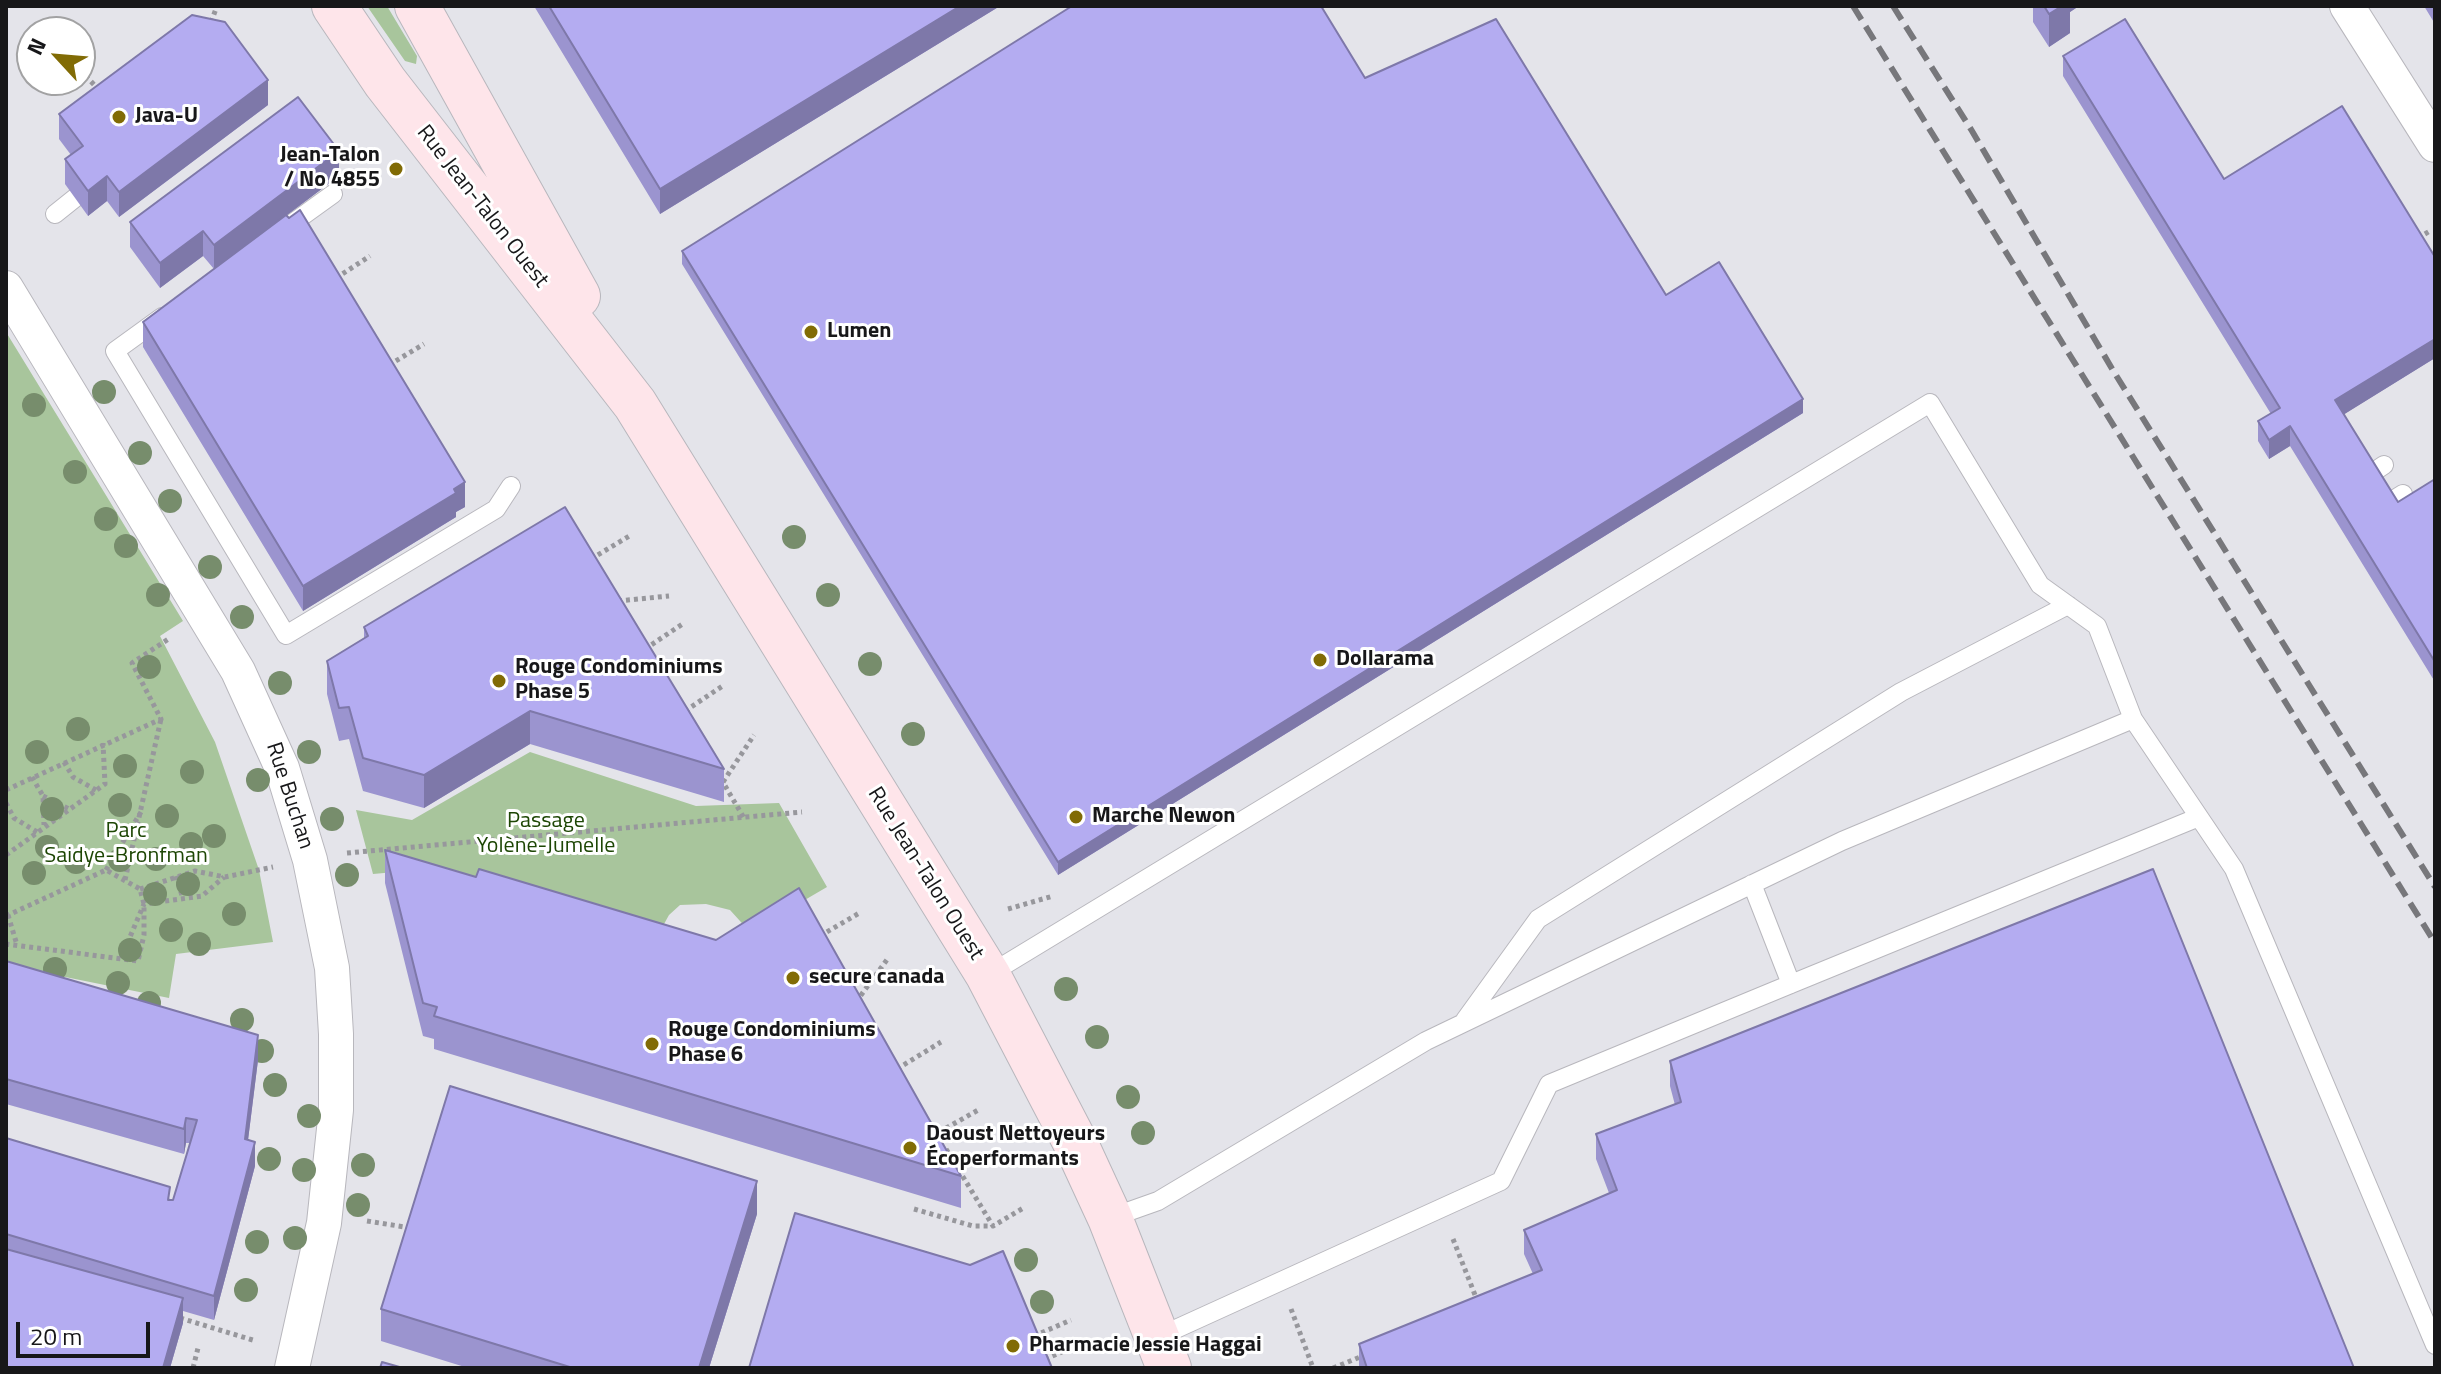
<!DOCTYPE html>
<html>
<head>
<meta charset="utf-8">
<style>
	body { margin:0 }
	#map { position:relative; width:2441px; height:1374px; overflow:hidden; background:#e4e4ea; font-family:"Titillium Web",sans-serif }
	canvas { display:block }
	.frame { position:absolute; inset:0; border:8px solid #171719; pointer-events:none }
	.north { position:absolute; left:16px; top:16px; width:80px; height:80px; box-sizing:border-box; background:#fff; border:2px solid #a2a2a3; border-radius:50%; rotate:296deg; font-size:22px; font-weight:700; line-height:32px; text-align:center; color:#171719 }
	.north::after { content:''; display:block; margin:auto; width:28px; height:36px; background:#816b05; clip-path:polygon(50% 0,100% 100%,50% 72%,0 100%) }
	.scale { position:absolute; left:16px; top:1322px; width:134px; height:36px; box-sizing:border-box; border:4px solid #171719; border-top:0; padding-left:10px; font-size:24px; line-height:28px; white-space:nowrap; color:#171719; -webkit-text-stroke:6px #fff; paint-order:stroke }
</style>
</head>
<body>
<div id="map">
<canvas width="2441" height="1374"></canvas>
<div class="frame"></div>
<div class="north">N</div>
<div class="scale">20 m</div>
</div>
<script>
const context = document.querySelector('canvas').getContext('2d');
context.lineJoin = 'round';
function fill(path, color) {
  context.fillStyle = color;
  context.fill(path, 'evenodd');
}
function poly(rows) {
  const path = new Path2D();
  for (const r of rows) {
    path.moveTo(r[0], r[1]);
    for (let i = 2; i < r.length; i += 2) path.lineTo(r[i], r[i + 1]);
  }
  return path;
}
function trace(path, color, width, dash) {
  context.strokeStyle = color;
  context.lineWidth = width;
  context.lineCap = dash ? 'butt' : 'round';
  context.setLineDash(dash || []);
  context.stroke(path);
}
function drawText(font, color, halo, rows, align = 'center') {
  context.font = font + ' "Titillium Web",sans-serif';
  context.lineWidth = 6;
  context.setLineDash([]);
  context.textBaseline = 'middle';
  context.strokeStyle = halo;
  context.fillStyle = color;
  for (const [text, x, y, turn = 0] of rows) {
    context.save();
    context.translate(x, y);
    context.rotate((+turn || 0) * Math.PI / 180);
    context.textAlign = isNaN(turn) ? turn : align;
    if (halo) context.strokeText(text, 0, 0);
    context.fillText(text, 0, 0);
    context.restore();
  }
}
fill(poly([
	[367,6,387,6,417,56,416,64,405,61],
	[6,332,183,621,160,636,215,742,259,870,273,942,176,954,169,998,6,965],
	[530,752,696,806,779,803,827,887,750,932,730,910,706,904,680,905,669,915,659,933,406,871,373,874,356,810,412,820]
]), '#a8c59c');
const service = poly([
	[55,214,75,198],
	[283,230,333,194],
	[162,317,115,351,286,635,496,509,511,486],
	[2369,475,2384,465],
	[2387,504,2403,494],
	[1752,884,1791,984,2199,817],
	[988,975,1930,403,2040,585,2097,626,2133,719,2234,869,2435,1345],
	[1465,1020,1538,919,1901,692,2068,605],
	[1110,1218,1158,1201,1426,1041,1842,841,2133,719],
	[1156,1338,1501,1181,1549,1084,1791,984]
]);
const minor = poly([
	[2347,6,2435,145],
	[6,288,238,671,282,768,310,860,332,968,336,1034,336,1110,324,1223,292,1368]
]);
const secondary = poly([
	[334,6,385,82,635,404,988,975,1074,1140,1110,1218,1169,1368],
	[417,6,578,296]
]);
trace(service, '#b8b7bd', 20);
trace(minor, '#b8b7bd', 36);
trace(secondary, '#b8b7bd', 46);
trace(poly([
	[211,22,217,6],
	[80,70,101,92],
	[2418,238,2430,231],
	[336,278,370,256],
	[389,365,424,344],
	[591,559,631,535],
	[618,601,669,596],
	[645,649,684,623],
	[685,711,724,685],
	[64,762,73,777,96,790],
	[32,777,43,796,44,825],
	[721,779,744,818],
	[723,782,754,735],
	[6,790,161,719,132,663,170,638],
	[43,796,69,809],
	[6,803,14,818,37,832],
	[347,853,802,812],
	[6,855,105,784,103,743],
	[106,870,141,812],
	[176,876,183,899],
	[125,880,161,719],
	[140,889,195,871,225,877,273,867],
	[1008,909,1053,896],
	[8,915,17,945],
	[6,916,106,870,140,889,144,904,144,935,138,961,6,944],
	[820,936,861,912],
	[121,958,144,904,202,896,224,877],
	[856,1002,889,957],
	[897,1069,941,1042],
	[932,1136,980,1109],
	[946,1149,993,1226,1025,1207],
	[914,1209,973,1226,992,1226],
	[367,1221,411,1228],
	[1453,1239,1477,1300],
	[1291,1309,1313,1368],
	[180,1318,256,1341],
	[1034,1336,1071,1320],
	[1045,1359,1081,1344],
	[193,1368,198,1348],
	[1333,1368,1365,1355]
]), '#97979c', 5, [4, 4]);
trace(service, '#fff', 18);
trace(minor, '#fff', 34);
trace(secondary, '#fee5ea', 44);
trace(poly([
	[1853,6,2435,943],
	[1893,6,1972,131,2114,372,2435,887]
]), '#77777b', 6, [16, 8]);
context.fillStyle = '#778d6c';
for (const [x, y] of [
	[104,392],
	[34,405],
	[140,453],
	[75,472],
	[170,501],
	[106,519],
	[794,537],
	[126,546],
	[210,567],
	[158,595],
	[828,595],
	[242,617],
	[870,664],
	[149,667],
	[280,683],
	[78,729],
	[913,734],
	[37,752],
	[309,752],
	[125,766],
	[192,772],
	[258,780],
	[120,805],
	[52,809],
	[167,816],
	[332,819],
	[214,836],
	[191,844],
	[47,847],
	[156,859],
	[120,860],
	[76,862],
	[34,873],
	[347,875],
	[188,884],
	[155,894],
	[234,914],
	[171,930],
	[199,944],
	[130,950],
	[55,969],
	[118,983],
	[1066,989],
	[149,1003],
	[242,1020],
	[1097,1037],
	[262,1051],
	[275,1085],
	[1128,1097],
	[309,1116],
	[1143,1133],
	[269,1159],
	[363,1165],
	[304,1170],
	[358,1205],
	[295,1238],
	[257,1242],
	[1026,1260],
	[246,1290],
	[1042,1302]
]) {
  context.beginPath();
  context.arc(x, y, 12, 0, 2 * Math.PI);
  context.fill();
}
fill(poly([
	[534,6,1000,6,660,214],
	[2033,6,2079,6,2070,12,2070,33,2049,47,2033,22],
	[2424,6,2435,6,2435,24],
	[2063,56,2224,179,2435,257,2435,358,2344,414,2398,502,2435,479,2435,682,2290,446,2269,459,2258,441,2258,421,2271,414,2063,76],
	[1365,78,1666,295,1803,413,1058,875,682,264,682,251],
	[268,105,119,217,107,201,88,216,65,184,65,159,71,155,59,139,59,114],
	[339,176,240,250,465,507,456,512,456,517,303,611,143,347,143,322,214,269,203,256,160,288,130,247,130,222],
	[364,627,724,769,724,802,530,744,424,808,363,791,349,739,339,741,327,694,327,661,364,638],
	[385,850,961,1176,961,1208,434,1049,434,1039,423,1036,385,883],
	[6,961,258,1060,248,1140,255,1166,214,1320,183,1311,183,1323,170,1368,6,1368,6,1138,173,1200,190,1143,186,1143,184,1154,6,1104],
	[1670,1061,2354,1368,1359,1368,1359,1344,1533,1274,1524,1254,1524,1230,1609,1193,1596,1159,1596,1134,1675,1105,1670,1086],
	[757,1214,709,1368,468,1368,381,1341,381,1309]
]), '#9b94cf');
fill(poly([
	[960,6,1000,6,660,214,660,189],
	[2061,6,2079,6,2070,12,2070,33,2049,47,2049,14],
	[268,80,268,105,119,217,119,192],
	[339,151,339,176,214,270,214,245],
	[107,176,107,201,88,216,88,191],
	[203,231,203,256,160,288,160,263],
	[2435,339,2435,358,2335,420,2335,400],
	[1803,399,1803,413,1058,875,1058,862],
	[2290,426,2290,446,2269,459,2269,440],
	[465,482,465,507,456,512,456,517,303,611,303,586],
	[530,711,530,744,424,808,424,775],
	[258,1035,258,1060,245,1164,245,1139],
	[186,1118,186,1143,184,1154,184,1129],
	[255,1142,255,1166,214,1320,214,1296],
	[757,1181,757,1214,709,1368,699,1368],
	[183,1298,183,1323,170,1368,163,1368]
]), '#7e78a9');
const building = poly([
	[549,6,960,6,660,189,549,6],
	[1072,6,1321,6,1365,78,1496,19,1666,295,1719,262,1803,399,1058,862,682,251,1072,6],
	[2044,6,2062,6,2049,14,2044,6],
	[192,15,225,22,268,80,119,192,107,176,88,191,65,159,83,146,59,114,192,15],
	[2125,19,2224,179,2342,106,2435,257,2435,339,2335,400,2398,502,2435,479,2435,662,2290,426,2269,440,2258,421,2280,408,2063,56,2125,19],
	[298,97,339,151,214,245,203,231,160,263,130,222,298,97],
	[300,210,465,482,454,489,456,493,303,586,143,322,286,215,289,218,300,210],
	[565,507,724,769,530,711,424,775,363,758,349,707,339,708,327,661,368,636,364,627,565,507],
	[385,850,476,877,479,869,716,940,799,888,961,1176,434,1016,437,1007,423,1003,385,850],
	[2153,869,2354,1368,1367,1368,1359,1344,1542,1270,1524,1230,1617,1190,1596,1134,1681,1102,1670,1061,2153,869],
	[6,961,258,1035,245,1139,255,1142,214,1296,6,1234,6,1138,170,1187,168,1200,173,1200,197,1120,186,1118,184,1129,6,1079,6,961],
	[450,1086,757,1181,699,1368,573,1368,381,1309,450,1086],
	[795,1213,970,1265,1003,1251,1052,1368,749,1368,795,1213],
	[6,1249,183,1298,163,1368,6,1368,6,1249],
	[382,1362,403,1368,380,1368,382,1362]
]);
fill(building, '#b4acf1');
trace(building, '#7e78a9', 2);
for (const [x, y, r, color] of [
	[119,117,8,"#816b05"],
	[396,169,8,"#816b05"],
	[811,332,8,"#816b05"],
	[1320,660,8,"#816b05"],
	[499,681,8,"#816b05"],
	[1076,817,8,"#816b05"],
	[793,978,8,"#816b05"],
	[652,1044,8,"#816b05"],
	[910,1148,8,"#816b05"],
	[1013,1346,8,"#816b05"]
]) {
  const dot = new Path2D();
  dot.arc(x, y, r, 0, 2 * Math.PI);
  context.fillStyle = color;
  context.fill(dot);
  trace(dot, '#fff', 3);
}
drawText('bold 22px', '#171719', '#fff', [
	["Java-U",135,117],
	["Jean-Talon",380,156,"right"],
	["/ No 4855",380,181,"right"],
	["Lumen",827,332],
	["Dollarama",1336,660],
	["Rouge Condominiums",515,668],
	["Phase 5",515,693],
	["Marche Newon",1092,817],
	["secure canada",809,978],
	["Rouge Condominiums",668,1031],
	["Phase 6",668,1056],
	["Daoust Nettoyeurs",926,1135],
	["Écoperformants",926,1160],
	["Pharmacie Jessie Haggai",1029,1346]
], 'left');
drawText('22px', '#171719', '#fff', [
	["Rue Jean-Talon Ouest",482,207,52],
	["Rue Buchan",289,796,72],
	["Rue Jean-Talon Ouest",925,874,58]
]);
drawText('22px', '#1d4604', '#fff', [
	["Passage",546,822],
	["Yolène-Jumelle",546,847],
	["Parc",126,832],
	["Saidye-Bronfman",126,857]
]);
</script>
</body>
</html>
